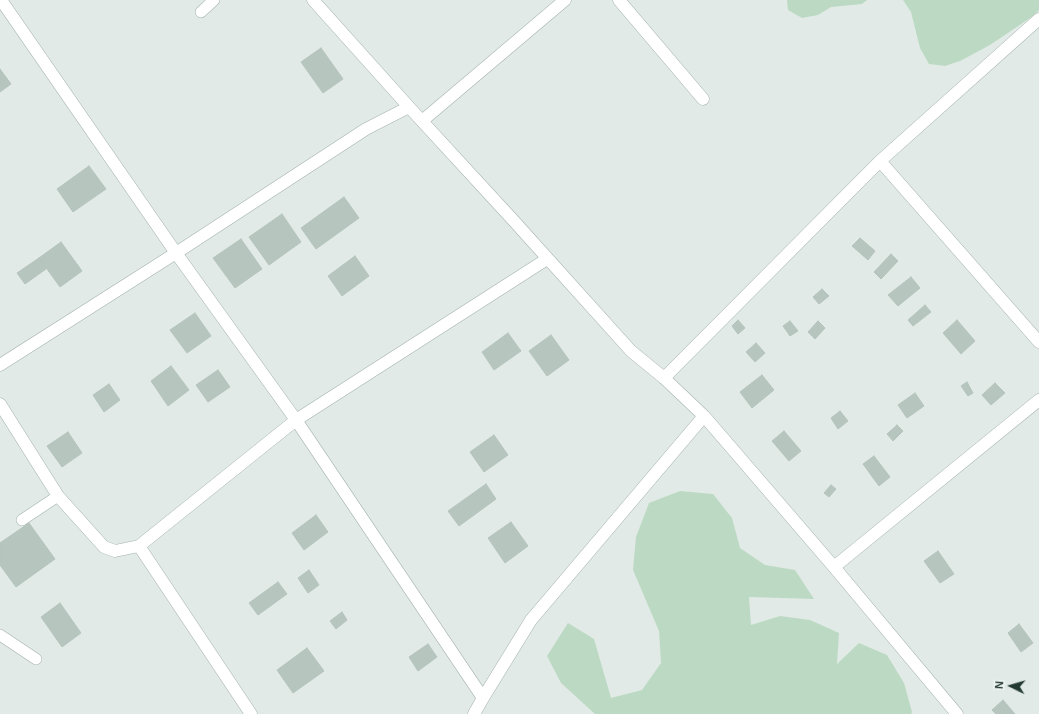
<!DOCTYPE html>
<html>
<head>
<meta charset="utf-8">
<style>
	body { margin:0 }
	#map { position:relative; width:1039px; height:714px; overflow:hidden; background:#e1eae6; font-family:Helvetica,sans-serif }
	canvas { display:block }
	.north { position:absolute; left:991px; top:666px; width:40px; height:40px; -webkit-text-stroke:3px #f1f7f4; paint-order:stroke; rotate:275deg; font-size:11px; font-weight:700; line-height:16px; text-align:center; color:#233a33 }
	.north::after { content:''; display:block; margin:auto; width:14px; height:18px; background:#233a33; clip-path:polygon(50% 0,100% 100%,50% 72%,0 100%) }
</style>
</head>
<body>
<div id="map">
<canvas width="1039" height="714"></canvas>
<div class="north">N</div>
</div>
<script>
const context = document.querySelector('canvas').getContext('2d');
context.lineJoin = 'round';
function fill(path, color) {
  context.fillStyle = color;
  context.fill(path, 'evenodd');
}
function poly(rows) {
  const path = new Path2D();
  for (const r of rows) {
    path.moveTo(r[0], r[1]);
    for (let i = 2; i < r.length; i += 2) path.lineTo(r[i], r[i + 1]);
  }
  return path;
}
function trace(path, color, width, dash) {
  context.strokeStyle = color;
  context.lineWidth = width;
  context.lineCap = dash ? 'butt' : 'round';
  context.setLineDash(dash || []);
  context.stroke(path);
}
fill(poly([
	[787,0,867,0,862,4,831,7,818,15,802,18,788,10],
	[903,0,1039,0,1039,10,1033,16,990,45,960,61,945,66,929,64,920,48,911,12],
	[680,491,713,494,732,518,740,548,765,565,795,570,814,599,749,597,751,625,780,616,810,620,839,633,837,664,859,643,887,655,904,683,912,712,911,714,595,714,561,683,547,656,568,623,594,639,611,698,642,690,661,663,659,631,633,570,636,537,649,503]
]), '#bcdac3');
const building = poly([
	[321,48,343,79,323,93,301,62,321,48],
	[0,69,11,84,0,92,0,69],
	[89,166,106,189,73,212,57,189,89,166],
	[344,197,359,218,316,249,301,228,344,197],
	[282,214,301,242,269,265,249,237,282,214],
	[860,238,875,251,868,260,852,246,860,238],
	[241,239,262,269,235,288,213,258,241,239],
	[61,242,82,271,60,287,39,258,61,242],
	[891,254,898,261,881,279,874,272,891,254],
	[355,256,369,276,342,296,328,276,355,256],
	[39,258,46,269,25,284,17,273,39,258],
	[911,277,920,288,898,306,888,295,911,277],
	[822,289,829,296,819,304,813,297,822,289],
	[925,305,931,312,913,326,908,320,925,305],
	[195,313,211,336,187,353,170,330,195,313],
	[738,320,745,328,738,334,732,326,738,320],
	[957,320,975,341,961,354,943,333,957,320],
	[790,321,798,331,790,336,783,326,790,321],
	[818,321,825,328,815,339,808,332,818,321],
	[508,333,521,351,494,370,482,352,508,333],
	[551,335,569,360,547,376,529,351,551,335],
	[756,343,765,353,755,362,746,352,756,343],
	[171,366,189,390,168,406,151,381,171,366],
	[218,370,230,387,208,402,196,385,218,370],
	[762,375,774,390,752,408,740,392,762,375],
	[967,382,973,393,968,396,961,386,967,382],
	[995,383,1005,393,991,405,982,395,995,383],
	[109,384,120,400,104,412,93,395,109,384],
	[915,393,924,406,907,418,898,405,915,393],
	[840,411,848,421,838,429,831,418,840,411],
	[897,425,903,431,893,441,887,434,897,425],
	[784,431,801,451,789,461,772,441,784,431],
	[68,432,82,453,62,467,47,446,68,432],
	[494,435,508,455,484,472,470,452,494,435],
	[874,456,890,477,879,486,863,464,874,456],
	[486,484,496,499,459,526,448,511,486,484],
	[831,485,836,489,829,497,824,493,831,485],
	[316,515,328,532,304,550,292,533,316,515],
	[511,522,528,546,505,563,488,538,511,522],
	[29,523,55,559,16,587,0,565,0,543,29,523],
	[938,551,954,574,940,583,924,561,938,551],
	[309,570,319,585,308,593,298,578,309,570],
	[278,582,287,594,258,615,249,603,278,582],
	[60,603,81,633,62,647,41,617,60,603],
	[342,612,347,620,336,629,330,621,342,612],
	[1019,624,1033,643,1021,652,1008,633,1019,624],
	[428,644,437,657,418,671,409,657,428,644],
	[307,648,324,671,293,693,277,670,307,648],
	[1003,700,1015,714,996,714,992,710,1003,700]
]);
fill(building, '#b7c5bf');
trace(building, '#b4c3bd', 1);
const service = poly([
	[201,12,214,0],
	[22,520,58,496],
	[0,635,36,659]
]);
const minor = poly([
	[1,0,176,253,296,420,483,698],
	[313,0,409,107,513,220,631,351,664,378,704,416,834,567,957,714],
	[619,0,703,99],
	[422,121,565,0],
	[880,161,1039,19],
	[0,365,176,253,366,129,409,107],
	[664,378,880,161,1039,342],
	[0,404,58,496,104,547,115,551,139,546,296,420,547,259],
	[139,546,251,714],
	[834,567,1039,400],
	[474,714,483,698,531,620,704,416]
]);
trace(service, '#a4b2ad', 12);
trace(minor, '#a4b2ad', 13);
trace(service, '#fff', 11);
trace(minor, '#fff', 12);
</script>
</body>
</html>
